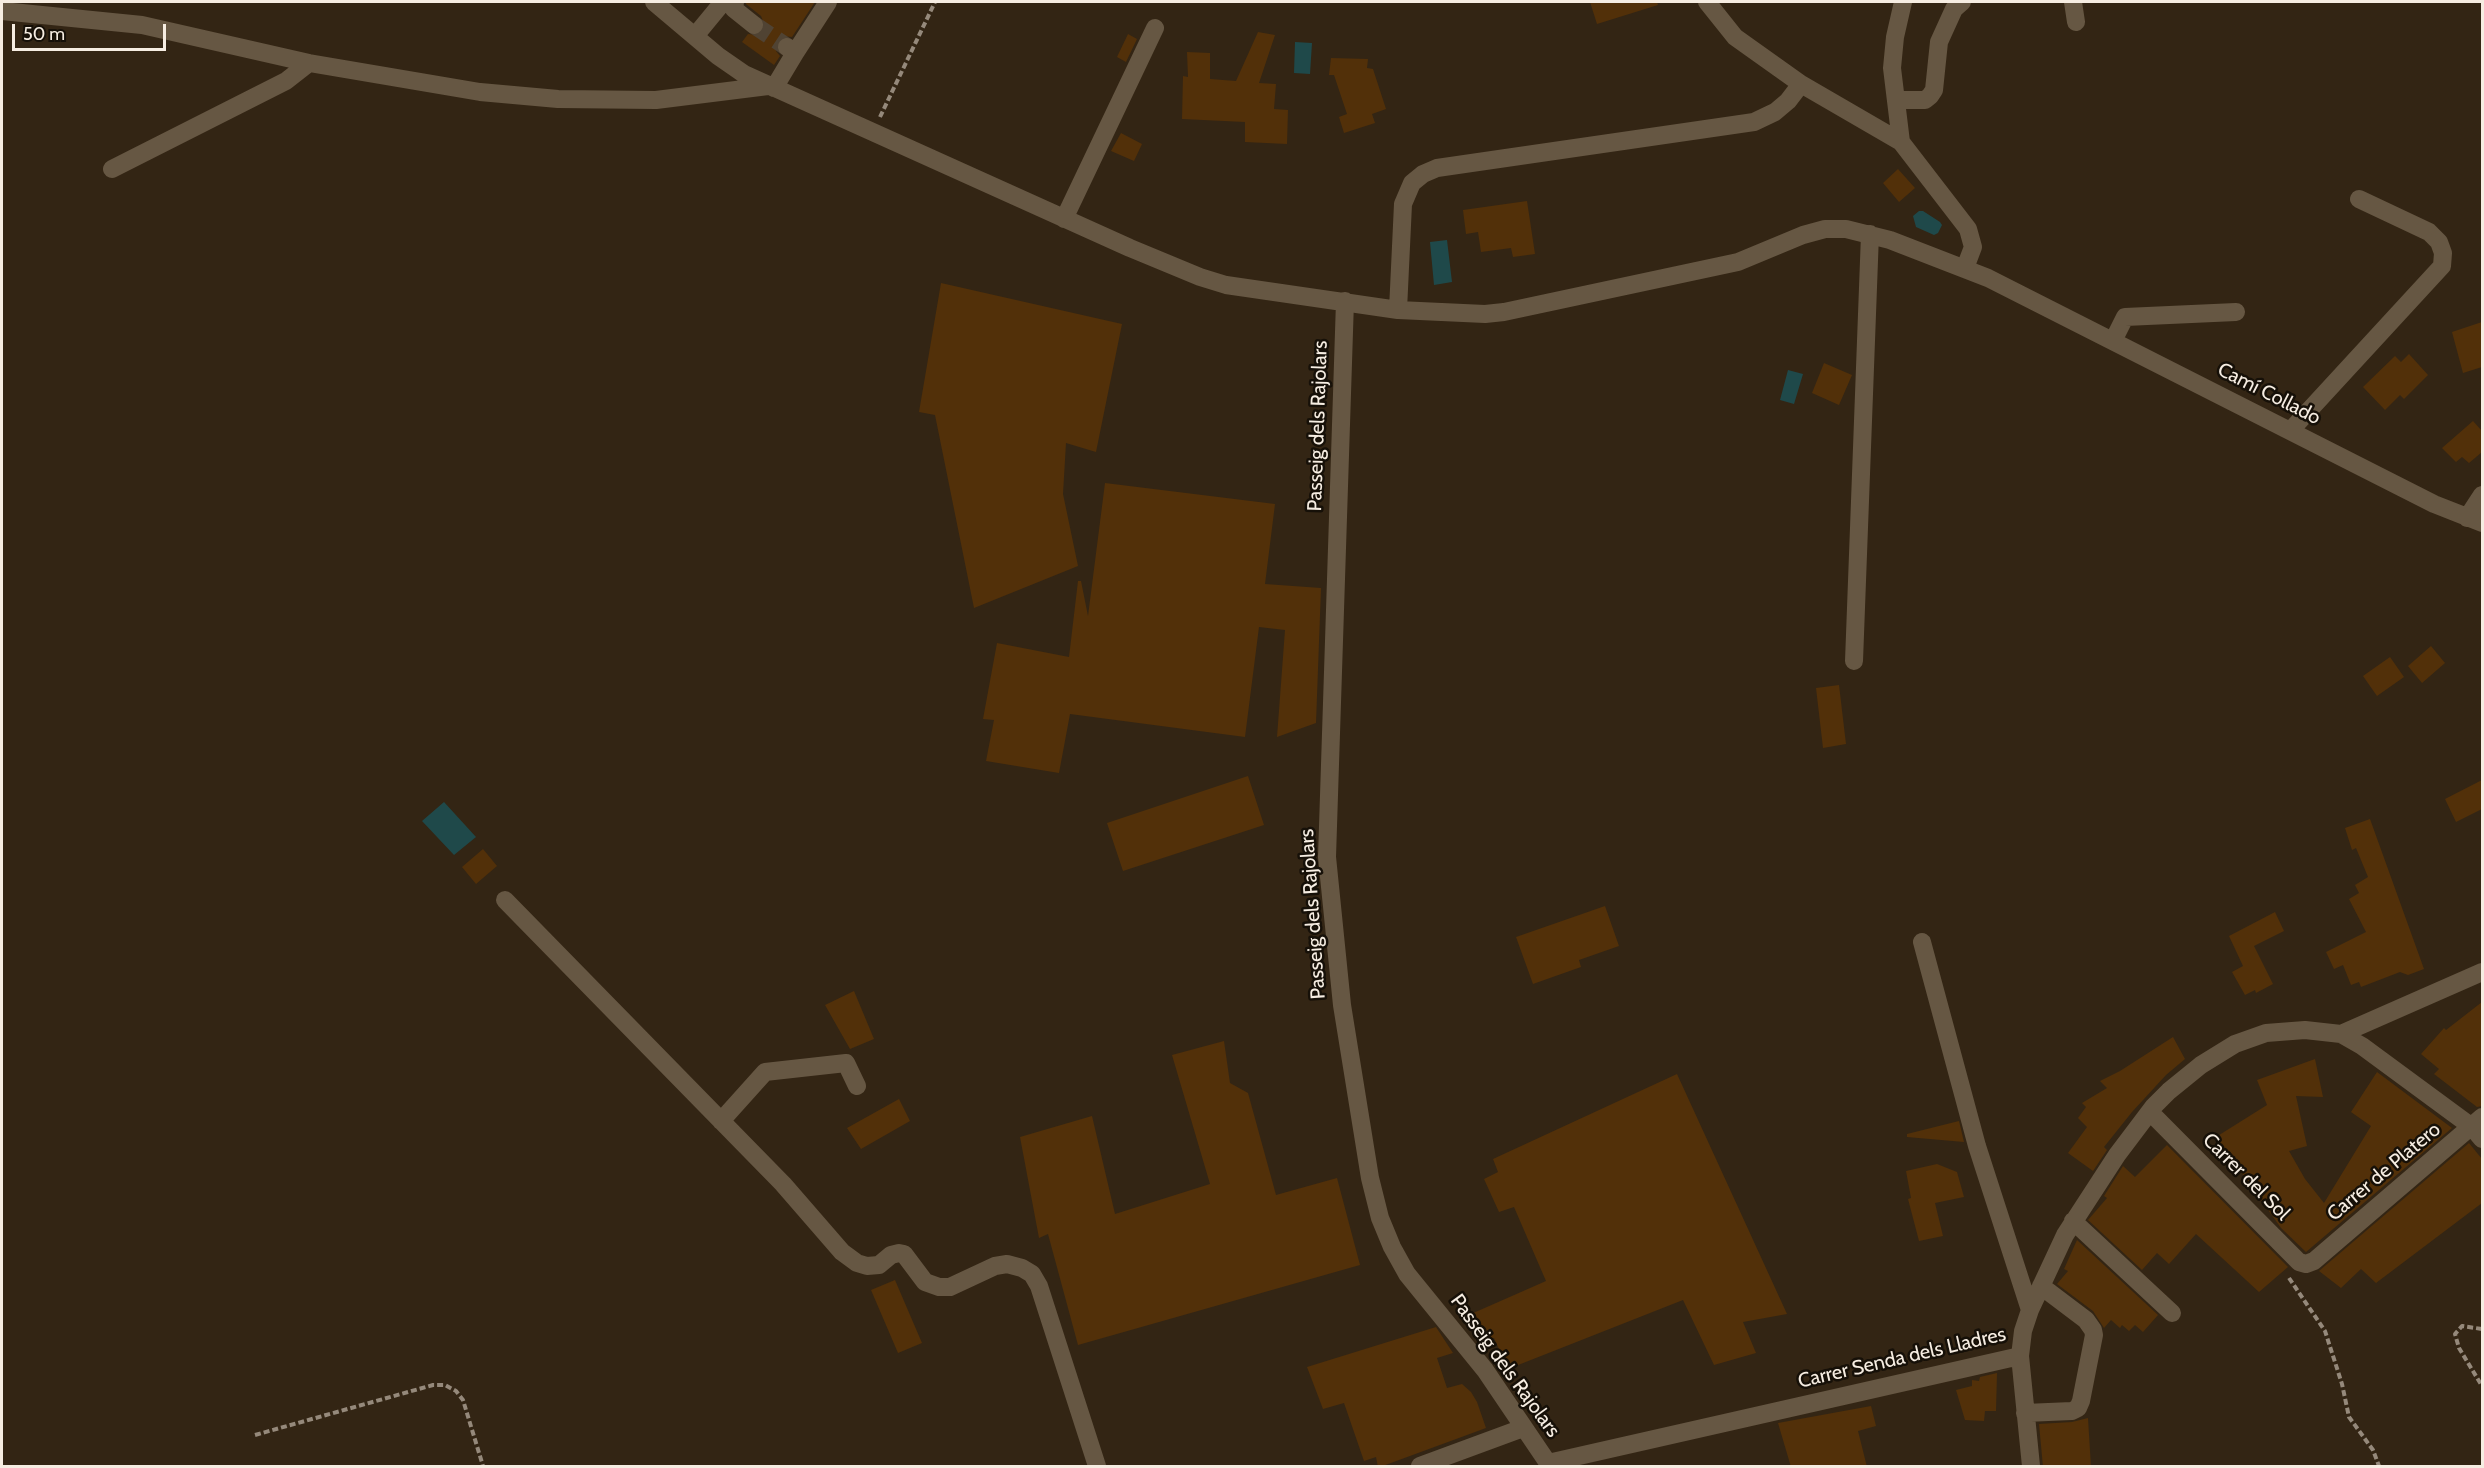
<!DOCTYPE html>
<html>
<head>
<meta charset="utf-8">
<style>
	body { margin:0 }
	#map { position:relative; width:2484px; height:1468px; overflow:hidden; background:#332514; font-family:Cabin,sans-serif }
	canvas { display:block }
	.frame { position:absolute; inset:0; border:3px solid #f6ede2; pointer-events:none }
	.scale { position:absolute; left:12px; top:24px; width:154px; height:27px; box-sizing:border-box; border:3px solid #f6ede2; border-top:0; padding-left:8px; font-size:18px; line-height:21px; white-space:nowrap; color:#f6ede2; -webkit-text-stroke:4px #161008; paint-order:stroke }
</style>
</head>
<body>
<div id="map">
<canvas width="2484" height="1468"></canvas>
<div class="frame"></div>
<div class="scale">50 m</div>
</div>
<script>
const context = document.querySelector('canvas').getContext('2d');
context.lineJoin = 'round';
function fill(path, color) {
  context.fillStyle = color;
  context.fill(path, 'evenodd');
}
function poly(rows) {
  const path = new Path2D();
  for (const r of rows) {
    path.moveTo(r[0], r[1]);
    for (let i = 2; i < r.length; i += 2) path.lineTo(r[i], r[i + 1]);
  }
  return path;
}
function trace(path, color, width, dash) {
  context.strokeStyle = color;
  context.lineWidth = width;
  context.lineCap = dash ? 'butt' : 'round';
  context.setLineDash(dash || []);
  context.stroke(path);
}
function drawText(font, color, halo, rows, align = 'center') {
  context.font = font + ' Cabin,sans-serif';
  context.lineWidth = 5;
  context.setLineDash([]);
  context.textBaseline = 'middle';
  context.strokeStyle = halo;
  context.fillStyle = color;
  for (const [text, x, y, turn = 0] of rows) {
    context.save();
    context.translate(x, y);
    context.rotate((+turn || 0) * Math.PI / 180);
    context.textAlign = isNaN(turn) ? turn : align;
    if (halo) context.strokeText(text, 0, 0);
    context.fillText(text, 0, 0);
    context.restore();
  }
}
fill(poly([
	[1295,42,1312,43,1310,74,1294,73],
	[1919,211,1923,211,1940,222,1942,225,1938,233,1934,235,1916,227,1913,216],
	[1447,240,1452,282,1434,285,1430,242],
	[1788,370,1803,374,1794,404,1780,400],
	[444,802,476,837,454,855,422,821]
]), '#1f494a');
fill(poly([
	[746,2,815,2,792,37,783,36,778,41,776,51,780,56,774,65,742,42,748,34,759,35,765,26,761,16,746,4],
	[1590,2,1657,2,1658,5,1597,24],
	[1258,32,1275,35,1259,83,1276,84,1274,109,1288,110,1287,144,1245,142,1245,122,1182,119,1183,76,1188,77,1187,52,1210,53,1210,79,1236,81],
	[1128,34,1137,39,1126,62,1117,57],
	[1331,58,1368,59,1367,68,1373,69,1386,109,1372,114,1375,123,1344,133,1339,117,1347,114,1334,75,1329,75],
	[1121,133,1142,144,1134,161,1111,151],
	[1898,169,1915,188,1899,202,1883,183],
	[1527,201,1535,254,1513,257,1511,248,1481,252,1478,232,1466,234,1463,210],
	[941,283,1122,324,1096,452,1066,443,1063,494,1078,566,974,608,935,415,919,412],
	[2482,322,2482,367,2463,373,2452,332],
	[2409,354,2428,375,2404,399,2400,395,2385,410,2363,387,2395,356,2401,362],
	[1824,363,1852,375,1839,405,1812,393],
	[2473,421,2482,431,2482,452,2469,463,2462,457,2456,462,2442,448],
	[1105,483,1275,504,1265,584,1321,588,1316,723,1277,737,1285,630,1259,627,1245,737,1070,714,1059,773,986,761,994,720,983,719,997,643,1069,657,1078,581,1081,581,1088,616],
	[2431,646,2445,663,2422,683,2408,666],
	[2390,657,2404,677,2377,696,2363,676],
	[1839,685,1846,744,1823,748,1816,688],
	[1248,776,1264,825,1123,871,1107,823],
	[2482,780,2482,809,2456,822,2445,799],
	[2370,819,2424,969,2408,975,2400,972,2361,987,2359,982,2351,985,2343,965,2334,969,2326,952,2366,932,2349,899,2359,893,2355,885,2368,877,2356,848,2352,850,2345,828],
	[483,849,497,866,476,884,462,867],
	[1605,906,1619,946,1579,960,1581,967,1533,984,1516,937],
	[2275,912,2284,931,2254,946,2273,984,2256,993,2255,990,2245,995,2232,972,2243,966,2229,936],
	[854,991,874,1039,850,1049,825,1005],
	[2482,1002,2482,1106,2477,1107,2434,1074,2439,1069,2421,1054,2444,1028,2446,1030],
	[2173,1037,2185,1059,2166,1075,2132,1112,2104,1147,2107,1150,2093,1171,2068,1153,2087,1127,2078,1118,2086,1107,2082,1103,2107,1088,2100,1081,2120,1071],
	[1224,1041,1230,1083,1248,1093,1276,1195,1337,1178,1360,1265,1078,1345,1048,1234,1039,1238,1020,1137,1092,1116,1115,1214,1210,1184,1172,1055],
	[2315,1059,2323,1097,2296,1096,2307,1146,2289,1151,2305,1179,2324,1203,2371,1126,2351,1112,2377,1072,2452,1128,2306,1252,2281,1228,2216,1137,2267,1105,2257,1080],
	[1677,1074,1787,1314,1743,1322,1756,1353,1714,1365,1683,1300,1508,1369,1494,1338,1487,1341,1471,1314,1546,1281,1514,1207,1499,1212,1484,1179,1498,1172,1493,1159],
	[899,1099,910,1121,861,1149,847,1128],
	[1959,1121,1964,1142,1907,1137,1907,1134],
	[2469,1143,2482,1159,2482,1203,2376,1283,2361,1269,2341,1288,2319,1271],
	[2167,1145,2288,1267,2259,1292,2196,1234,2169,1264,2157,1253,2142,1270,2088,1220,2107,1198,2104,1196,2123,1166,2135,1177],
	[1937,1164,1957,1172,1964,1197,1935,1203,1943,1236,1919,1241,1908,1199,1911,1198,1906,1171],
	[2077,1240,2158,1315,2143,1332,2135,1325,2129,1331,2122,1325,2120,1328,2111,1320,2104,1328,2093,1311,2057,1284,2068,1271,2064,1269],
	[895,1280,922,1343,898,1353,871,1290],
	[1436,1327,1453,1353,1437,1358,1447,1388,1462,1384,1471,1392,1477,1402,1486,1428,1380,1467,1378,1467,1376,1457,1364,1461,1344,1403,1323,1409,1307,1367],
	[1997,1373,1996,1411,1985,1411,1984,1421,1965,1420,1956,1390,1972,1386,1972,1380,1979,1381,1980,1377],
	[1871,1406,1876,1426,1858,1431,1867,1467,1791,1467,1778,1423],
	[2088,1418,2091,1467,2043,1467,2039,1424,2072,1422]
]), '#523009');
trace(poly([
	[754,25,787,47]
]), '#504333', 18, [18, 9]);
trace(poly([
	[880,117,935,2],
	[2289,1278,2325,1331,2342,1384,2349,1417,2373,1450,2379,1466],
	[2482,1329,2462,1326,2455,1334,2459,1348,2482,1386],
	[255,1435,433,1385,445,1385,456,1391,463,1400,483,1466]
]), '#95897b', 4, [6, 3]);
trace(poly([
	[654,2,718,56,744,74,1130,248,1200,277,1226,285,1398,310,1485,314,1504,312,1738,262,1803,235,1825,229,1846,229,1890,240,1988,278,2434,504,2482,523],
	[735,2,734,9,754,25],
	[1707,2,1735,37,1749,47,1801,84,1901,142,1968,229,1973,247,1965,268],
	[2073,2,2076,22],
	[2,11,142,25,309,63,480,92,558,99,656,100,768,86],
	[695,36,723,2],
	[795,53,828,2],
	[774,88,795,53,787,47],
	[1896,100,1925,100,1930,96,1934,90,1939,42,1954,9,1962,2],
	[1901,142,1892,68,1895,37,1903,2],
	[112,169,286,81,309,63],
	[1064,219,1155,28],
	[1345,301,1327,857,1342,1005,1370,1178,1380,1218,1392,1247,1407,1274,1485,1370,1550,1466],
	[1398,310,1403,204,1412,183,1423,174,1437,168,1754,122,1775,112,1788,101,1801,84],
	[2113,341,2125,317,2236,312],
	[2291,430,2442,266,2443,253,2439,242,2429,232,2359,199],
	[2467,518,2482,495],
	[1854,661,1870,234],
	[505,900,783,1184,842,1252,857,1263,867,1266,879,1265,891,1255,899,1253,904,1254,925,1282,939,1287,950,1287,995,1266,1007,1264,1022,1268,1032,1274,1039,1286,1097,1466],
	[1922,942,1977,1146,2030,1310],
	[2341,1034,2482,972],
	[2150,1112,2299,1262,2306,1264,2314,1261,2482,1117],
	[721,1121,765,1072,846,1063,857,1086],
	[2073,1221,2172,1313],
	[2025,1413,2072,1411,2078,1408,2081,1401,2094,1335,2093,1330,2086,1320,2041,1286],
	[1548,1463,2020,1356],
	[1420,1466,1523,1428],
	[2031,1466,2020,1356,2023,1331,2030,1310,2065,1235,2117,1155,2154,1106,2169,1091,2201,1065,2235,1044,2266,1033,2305,1030,2341,1034,2362,1046,2472,1127,2482,1139]
]), '#665743', 18);
drawText('20px', '#f6ede2', '#161008', [
	["Camí Collado",2269,394,27],
	["Passeig dels Rajolars",1318,426,-88],
	["Passeig dels Rajolars",1313,914,-94],
	["Carrer de Platero",2384,1172,-40],
	["Carrer del Sol",2246,1177,45],
	["Carrer Senda dels Lladres",1902,1358,-13],
	["Passeig dels Rajolars",1505,1366,54]
]);
</script>
</body>
</html>
